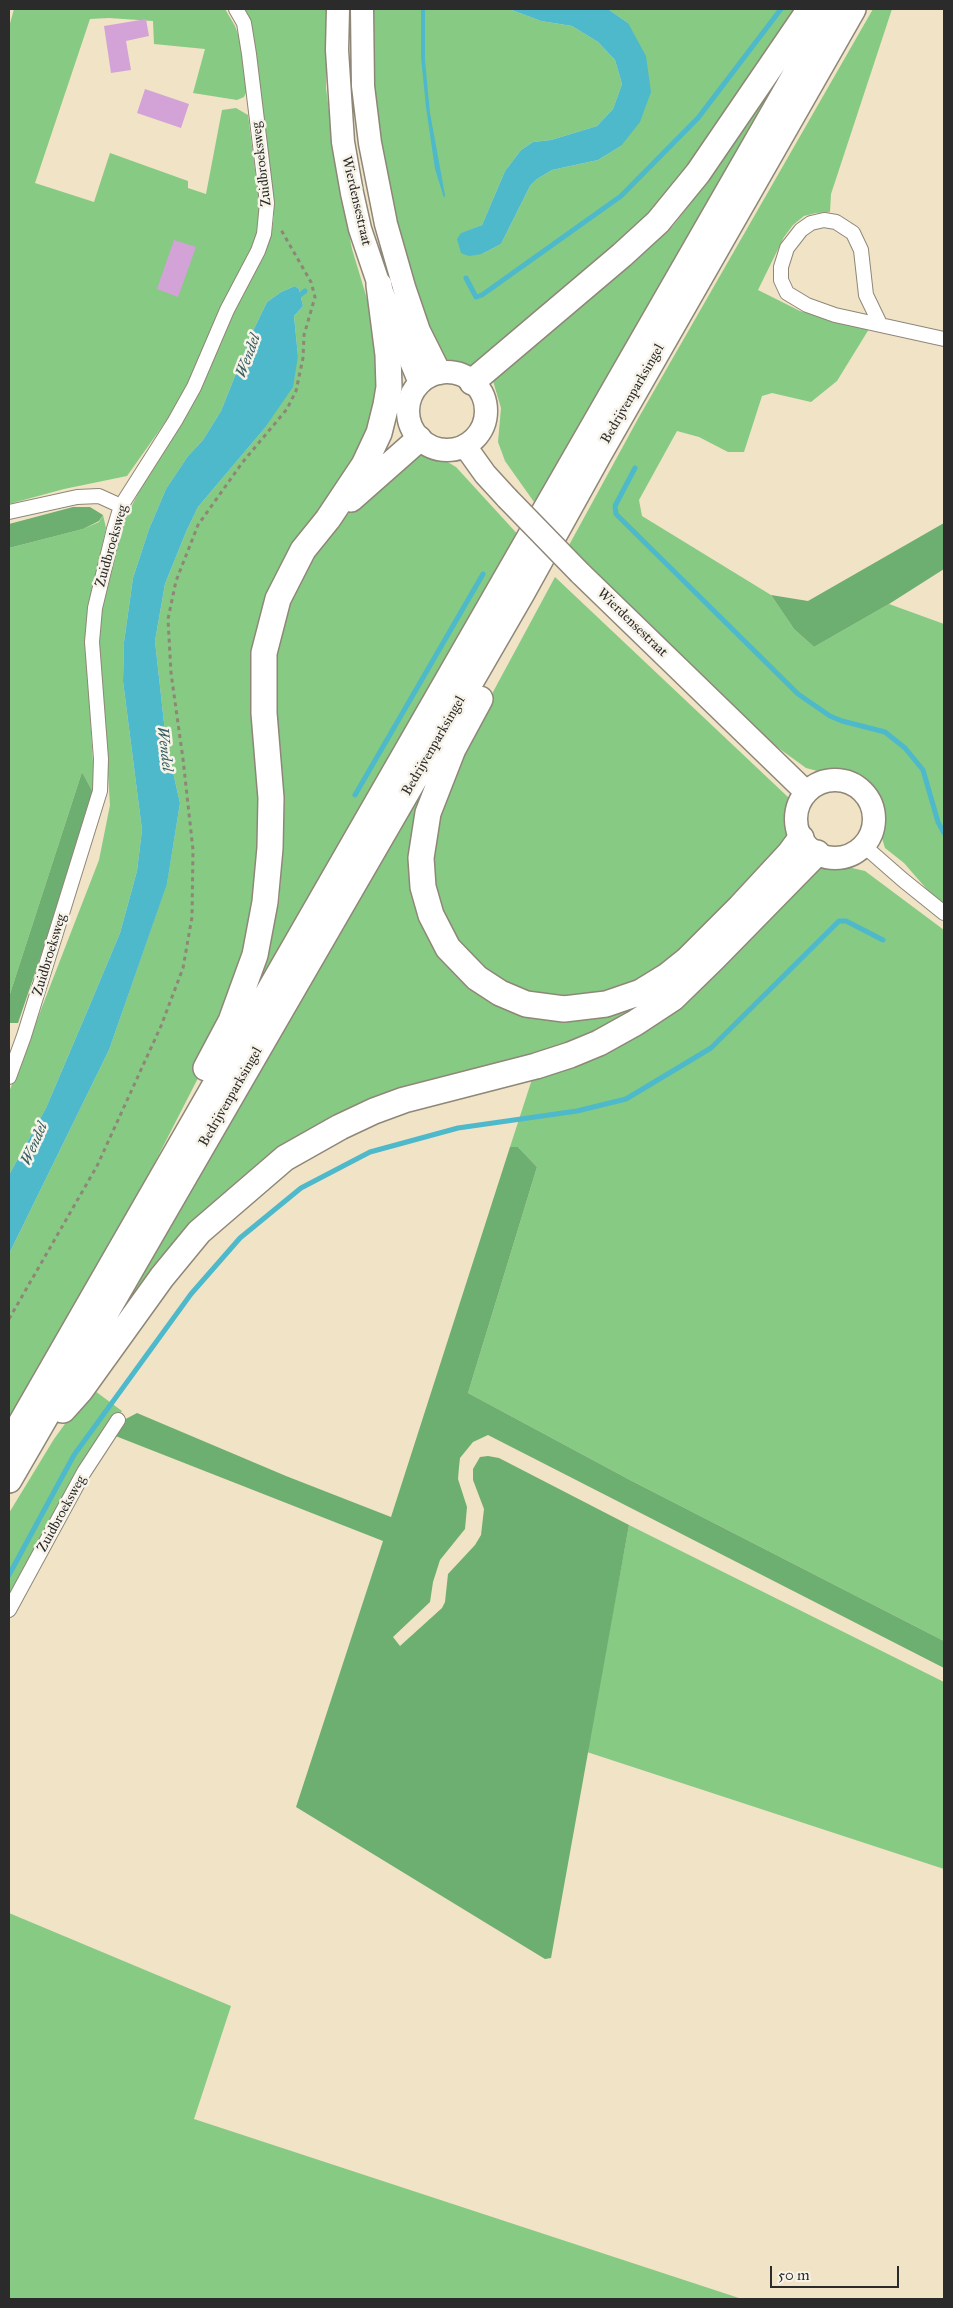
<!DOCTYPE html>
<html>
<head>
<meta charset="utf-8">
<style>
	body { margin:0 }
	#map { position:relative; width:953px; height:2308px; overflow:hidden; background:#f1e3c6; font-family:"IM FELL Great Primer",serif }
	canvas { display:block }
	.frame { position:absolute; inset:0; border:10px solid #2b2b2b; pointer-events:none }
	.scale { position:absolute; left:770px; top:2266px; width:129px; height:22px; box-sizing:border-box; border:2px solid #2b2b2b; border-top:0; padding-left:6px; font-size:15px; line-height:18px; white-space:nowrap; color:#2b2b2b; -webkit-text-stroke:4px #f7f3e8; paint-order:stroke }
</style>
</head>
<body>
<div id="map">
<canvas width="953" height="2308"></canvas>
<div class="frame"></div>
<div class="scale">50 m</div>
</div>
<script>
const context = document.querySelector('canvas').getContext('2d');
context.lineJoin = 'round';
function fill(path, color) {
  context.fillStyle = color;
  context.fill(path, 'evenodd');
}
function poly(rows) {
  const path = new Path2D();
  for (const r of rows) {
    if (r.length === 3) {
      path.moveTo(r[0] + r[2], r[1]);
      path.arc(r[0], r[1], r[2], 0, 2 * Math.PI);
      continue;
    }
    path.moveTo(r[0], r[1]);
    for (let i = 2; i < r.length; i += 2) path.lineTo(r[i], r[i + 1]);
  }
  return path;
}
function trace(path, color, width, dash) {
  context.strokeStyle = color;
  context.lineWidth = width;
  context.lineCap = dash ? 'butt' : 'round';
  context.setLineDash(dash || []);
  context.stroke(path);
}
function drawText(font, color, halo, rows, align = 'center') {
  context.font = font + ' "IM FELL Great Primer",serif';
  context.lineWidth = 5;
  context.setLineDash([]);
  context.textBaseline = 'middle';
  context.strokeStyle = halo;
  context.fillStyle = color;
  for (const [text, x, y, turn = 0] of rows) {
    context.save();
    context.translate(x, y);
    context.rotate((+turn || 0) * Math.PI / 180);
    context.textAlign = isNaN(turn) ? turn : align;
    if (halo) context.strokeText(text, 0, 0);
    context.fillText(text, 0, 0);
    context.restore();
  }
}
fill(poly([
	[14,9,225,9,235,26,241,43,247,90,244,97,237,100,193,93,205,49,154,44,153,21,109,18,90,19,35,183,94,202,110,153,188,181,188,188,206,194,222,110,236,108,248,115,261,217,251,252,185,390,171,414,127,476,64,489,9,504,9,27],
	[241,9,327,9,326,88,336,164,352,249,380,342,382,374,367,445,272,593,262,783,259,902,216,1043,153,1166,9,1421,9,1254,109,1050,167,883,180,803,166,741,155,641,165,584,186,532,198,507,264,429,298,356,294,316,303,306,299,289,295,286,281,292,267,302,253,331,221,411,203,440,188,456,166,489,149,529,133,578,124,642,123,681,142,830,137,871,120,933,89,1007,46,1108,9,1175,9,1092,99,860,110,805,107,759,96,672,100,609,119,531,237,298,262,260,271,235,274,217,259,100,255,46,248,20],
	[369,9,509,9,541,21,572,26,598,42,615,60,622,84,613,109,597,126,551,140,533,142,521,150,505,171,482,225,462,233,482,254,501,244,530,186,537,179,552,170,598,160,621,146,628,23,608,9,805,9,672,198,483,367,461,369,445,362,407,285,368,85],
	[873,9,892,9,831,194,830,212,816,213,804,216,793,225,784,237,758,290,800,311,869,329,837,381,811,402,772,393,762,396,744,452,728,452,699,437,677,431,639,500,642,516,771,595,794,629,814,647,889,604,944,624,944,904,931,894,904,863,885,848,881,835,878,803,870,787,853,776,836,771,825,773,806,768,755,731,568,547,639,417],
	[797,48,539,509,505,461,498,442,501,408,493,381,509,362,673,226,697,195],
	[417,451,427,458,446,461,456,467,522,539,228,1048,260,961,279,903,283,846,277,713,277,656,290,602,312,556,338,523],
	[103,515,106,528,88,608,87,664,95,796,82,772,9,997,9,548,83,529,99,522],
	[555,577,789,798,790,816,789,840,676,958,635,987,566,1003,503,986,454,943,439,913,429,859,437,815,459,755],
	[457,726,436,772,423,914,517,1007,655,990,633,1019,293,1148,86,1366],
	[835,864,865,871,944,930,944,1641,630,1480,468,1393,537,1167,518,1147,510,1147,534,1073,572,1061,815,867],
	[91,1388,122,1411,107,1430,9,1600,9,1513,54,1439],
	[629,1525,944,1682,944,1869,587,1752],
	[9,1913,231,2006,194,2119,742,2299,9,2299]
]), '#87ca83');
fill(poly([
	[73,507,90,507,103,515,99,521,83,529,9,548,9,524],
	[944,523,944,569,889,604,814,647,794,629,771,595,808,601],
	[82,772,95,796,18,1023,9,1023,9,997],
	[510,1147,518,1147,537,1167,468,1393,630,1480,944,1641,944,1668,488,1435,473,1442,460,1458,459,1467,458,1479,467,1507,465,1529,440,1560,433,1582,430,1602,393,1637,400,1646,442,1608,445,1602,448,1574,475,1545,481,1535,484,1509,473,1480,473,1469,480,1457,488,1456,499,1458,629,1525,551,1958,545,1959,296,1807,383,1541,113,1435,120,1422,137,1413,286,1476,391,1517]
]), '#6dae71');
fill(poly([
	[421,9,425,9,425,60,430,113,445,195,444,198,435,169,426,107,421,57],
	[509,9,608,9,628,23,646,56,651,92,640,122,621,146,598,160,552,170,537,179,530,186,501,244,482,254,469,256,461,253,457,239,461,233,482,225,505,171,521,150,533,142,551,140,597,126,613,109,622,84,615,60,598,42,572,26,541,21],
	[295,286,299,289,303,306,294,316,298,356,293,387,264,429,198,507,186,532,165,584,155,641,166,741,180,803,167,884,109,1050,9,1254,9,1175,46,1108,89,1007,120,933,137,871,142,830,123,681,124,642,133,578,149,529,166,489,188,456,203,440,221,411,253,331,267,302,281,292]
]), '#4eb9ca');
trace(poly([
	[466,278,476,297,482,295,621,196,698,118,781,9],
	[296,298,305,291],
	[635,468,615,506,616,514,798,694,830,716,842,721,885,732,905,748,923,770,938,822,944,833],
	[355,795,483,574],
	[9,1575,74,1455,191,1294,240,1238,301,1188,370,1152,458,1128,577,1111,626,1099,711,1048,839,921,846,921,883,940]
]), '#4eb9ca', 5);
fill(poly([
	[146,19,149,36,126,41,131,70,111,73,104,26],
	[145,89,189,104,181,128,137,113],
	[174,240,196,247,178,297,157,289]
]), '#d3a3d8');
const street = poly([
	[880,324,866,295,861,250,853,233,836,222,824,220,811,223,801,230,787,248,781,267,781,280,787,293,807,305,835,315,944,339],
	[9,512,77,497,99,496,121,506],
	[863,845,903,880,944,913],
	[9,1077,24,1036,100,791,101,759,92,642,95,608,114,529,121,506,175,421,194,387,227,310,258,251,264,234,267,203,249,54,244,23,236,9],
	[9,1610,84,1472,118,1420]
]);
const primary = poly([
	[338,9,337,50,343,142,352,193,360,229,379,285,420,383],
	[362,9,363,86,370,143,386,224,404,287,419,331,440,373],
	[447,411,39],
	[465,446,485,474,507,498],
	[580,573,806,792],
	[835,819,39]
]);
const highway = poly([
	[472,382,622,255,658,222,698,173,810,9],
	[351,499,419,439],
	[480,699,453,749,428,813,421,858,423,887,431,915,448,948,477,978,500,993,526,1004,564,1009,606,1004,641,992,667,976,687,960,740,907,790,853,801,838],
	[206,1068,231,1021,255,955,265,902,270,848,271,798,264,713,264,653,278,599,303,550,328,519,364,465,379,433,386,405,389,387,388,355,379,285],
	[63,1410,80,1391,162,1277,199,1232,285,1158,340,1127,374,1111,404,1100,536,1066,570,1055,599,1043,635,1023,673,998,714,958,817,853],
	[9,1444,833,9],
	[9,1480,522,593,598,456,853,9]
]);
trace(street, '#8e8778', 16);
trace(primary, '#8e8778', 25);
trace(highway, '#8e8778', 28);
trace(poly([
	[9,1319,97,1166,161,1026,183,968,192,917,193,850,183,759,171,673,168,619,176,581,198,525,242,463,287,409,296,391,303,358,304,335,315,297,311,282,280,228]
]), '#8e8778', 3, [4, 4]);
trace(street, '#fff', 14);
trace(primary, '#fff', 22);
trace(highway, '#fff', 25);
const primaryBridge = poly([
	[507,498,580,573]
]);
trace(primaryBridge, '#8e8778', 25, []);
trace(primaryBridge, '#fff', 22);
drawText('14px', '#2b2b2b', '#f7f3e8', [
	["Zuidbroeksweg",262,164,-97],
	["Wierdensestraat",356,201,77],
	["Bedrijvenparksingel",633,394,-60],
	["Zuidbroeksweg",112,546,-74],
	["Wierdensestraat",632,623,44],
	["Bedrijvenparksingel",434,746,-60],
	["Zuidbroeksweg",50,955,-73],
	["Bedrijvenparksingel",231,1097,-60],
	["Zuidbroeksweg",62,1514,-61]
]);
drawText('italic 15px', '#375d63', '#f7f3e8', [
	["Wendel",249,356,-70],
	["Wendel",164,749,83],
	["Wendel",35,1144,-66]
]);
</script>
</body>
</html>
